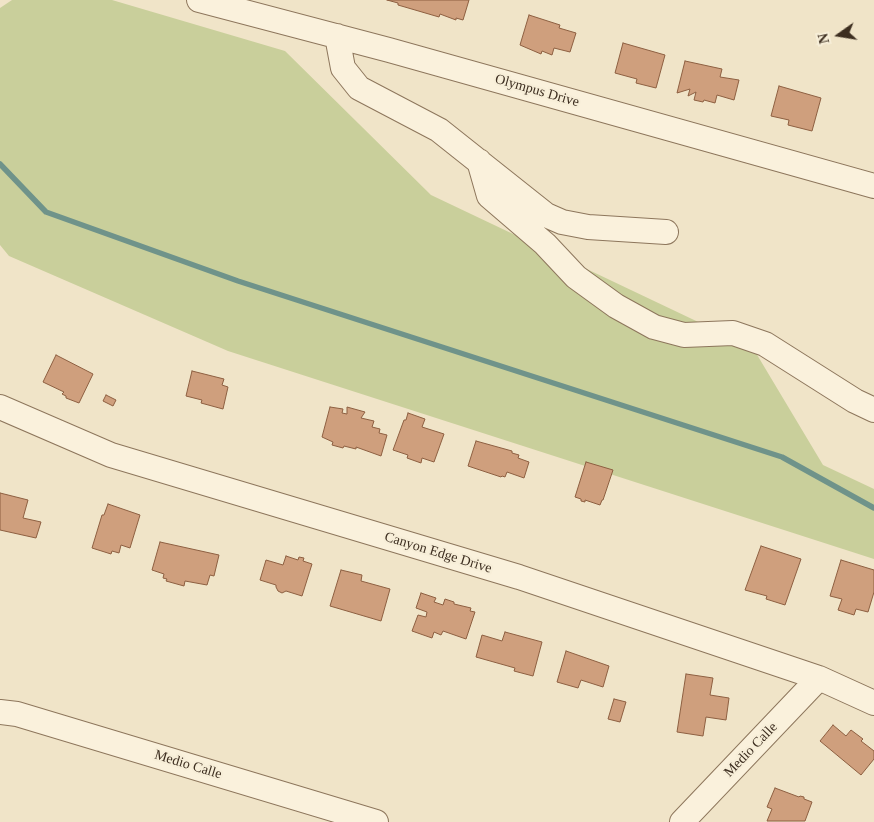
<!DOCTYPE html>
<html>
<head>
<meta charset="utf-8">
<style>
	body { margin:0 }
	#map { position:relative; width:874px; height:822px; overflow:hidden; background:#f0e4c8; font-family:"Times New Roman",serif }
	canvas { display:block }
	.north { position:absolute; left:814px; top:10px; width:50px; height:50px; -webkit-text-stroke:4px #f7eed8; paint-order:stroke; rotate:257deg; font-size:14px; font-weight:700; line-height:20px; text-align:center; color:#3d2e20 }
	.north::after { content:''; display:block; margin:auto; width:18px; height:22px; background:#3d2e20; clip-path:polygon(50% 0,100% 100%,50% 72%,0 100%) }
</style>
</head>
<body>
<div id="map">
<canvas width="874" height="822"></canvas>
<div class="north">N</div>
</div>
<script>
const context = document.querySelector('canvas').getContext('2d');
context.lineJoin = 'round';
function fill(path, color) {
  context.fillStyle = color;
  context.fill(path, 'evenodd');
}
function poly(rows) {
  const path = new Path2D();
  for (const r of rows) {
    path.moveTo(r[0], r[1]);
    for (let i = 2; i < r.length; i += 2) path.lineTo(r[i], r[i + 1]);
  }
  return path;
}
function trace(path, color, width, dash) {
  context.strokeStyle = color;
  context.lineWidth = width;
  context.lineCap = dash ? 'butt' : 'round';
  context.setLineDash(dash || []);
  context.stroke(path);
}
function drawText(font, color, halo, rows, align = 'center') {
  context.font = font + ' "Times New Roman",serif';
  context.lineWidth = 4.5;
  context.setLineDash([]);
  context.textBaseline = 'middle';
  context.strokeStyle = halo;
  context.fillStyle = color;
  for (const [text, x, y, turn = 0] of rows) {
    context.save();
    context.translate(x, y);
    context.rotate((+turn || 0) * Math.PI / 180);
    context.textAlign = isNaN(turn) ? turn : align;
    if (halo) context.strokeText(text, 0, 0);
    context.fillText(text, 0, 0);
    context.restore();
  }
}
fill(poly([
	[12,0,112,0,285,51,431,195,753,348,823,465,874,489,874,559,228,351,9,256,0,245,0,8]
]), '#c9cf9b');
trace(poly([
	[0,164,46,212,238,281,782,457,874,508]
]), '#6f938a', 5.5);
const building = poly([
	[387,0,469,0,463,20,456,18,456,20,440,14,439,17,398,5,398,3,387,0],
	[529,15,560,25,559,28,576,33,570,52,554,48,552,55,542,51,541,54,520,45,529,15],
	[623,43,665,55,656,88,636,83,637,79,615,73,623,43],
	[685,61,722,69,720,77,739,80,734,100,717,95,715,103,704,100,703,102,694,100,696,92,688,96,690,89,677,93,685,61],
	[779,86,821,98,812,131,788,125,789,120,771,116,779,86],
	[56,355,93,374,79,403,66,398,66,396,62,394,64,392,43,382,56,355],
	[192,371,224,379,222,385,228,387,223,409,201,403,202,400,186,396,192,371],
	[106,395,116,400,113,406,103,401,106,395],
	[330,407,343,409,342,413,347,414,347,407,365,412,361,418,374,421,372,427,380,429,379,433,387,435,381,456,356,447,356,449,344,446,343,448,332,445,333,442,322,437,330,407],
	[408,413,425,419,422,427,444,434,434,462,422,458,421,463,407,458,408,455,393,450,404,420,406,420,408,413],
	[476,441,512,451,512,453,519,455,518,458,529,462,524,478,507,472,505,477,502,476,501,477,468,466,476,441],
	[586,462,613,470,603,500,602,500,600,505,585,500,585,502,581,501,581,499,575,497,586,462],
	[0,493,28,500,23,518,41,522,36,538,0,530,0,493],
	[108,504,140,515,130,548,121,545,119,553,112,551,111,554,92,548,102,515,104,515,108,504],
	[160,542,219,555,214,576,210,575,207,585,185,581,184,586,166,581,167,579,163,578,164,574,152,570,160,542],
	[761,546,801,559,785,605,766,599,767,596,745,590,761,546],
	[286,556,298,560,299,557,304,558,303,561,312,564,302,596,286,591,282,593,278,591,276,587,276,585,260,580,266,560,283,565,286,556],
	[841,560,874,570,874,592,868,612,856,609,854,615,838,610,842,599,830,596,841,560],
	[341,570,362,575,361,581,390,589,381,621,330,606,341,570],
	[421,593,436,598,434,602,443,605,445,599,454,602,454,604,471,608,470,611,475,612,466,639,443,631,441,635,434,632,432,638,412,631,418,615,426,617,427,612,416,608,421,593],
	[505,632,542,642,533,676,514,671,515,668,476,657,482,635,502,641,505,632],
	[566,651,609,666,603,687,581,680,578,688,557,682,566,651],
	[686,674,713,678,710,695,729,698,726,720,706,717,703,736,677,732,686,674],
	[614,699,626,702,620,722,608,719,614,699],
	[833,725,846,736,851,730,863,739,861,741,874,751,874,759,861,775,820,741,833,725],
	[775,788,799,797,800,796,804,797,804,799,812,802,805,821,767,821,772,809,767,807,775,788]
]);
fill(building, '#cf9f7d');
trace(building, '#8d5f41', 1);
const minor = poly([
	[199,0,389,50,874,186],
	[337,36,343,68,359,88,439,130,546,215,562,222,588,227,666,232],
	[479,161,489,196,545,244,576,277,616,306,654,327,684,335,733,333,765,344,855,401,874,410],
	[0,407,111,455,519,577,819,678,874,703],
	[0,712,17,714,376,822],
	[682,822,819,678]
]);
trace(minor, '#8d765c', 26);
trace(minor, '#faf1dc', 24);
drawText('14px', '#3d2e20', '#f7eed8', [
	["Olympus Drive",537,91,16],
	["Canyon Edge Drive",438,553,17],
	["Medio Calle",751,750,-46],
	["Medio Calle",188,765,17]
]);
</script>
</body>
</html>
